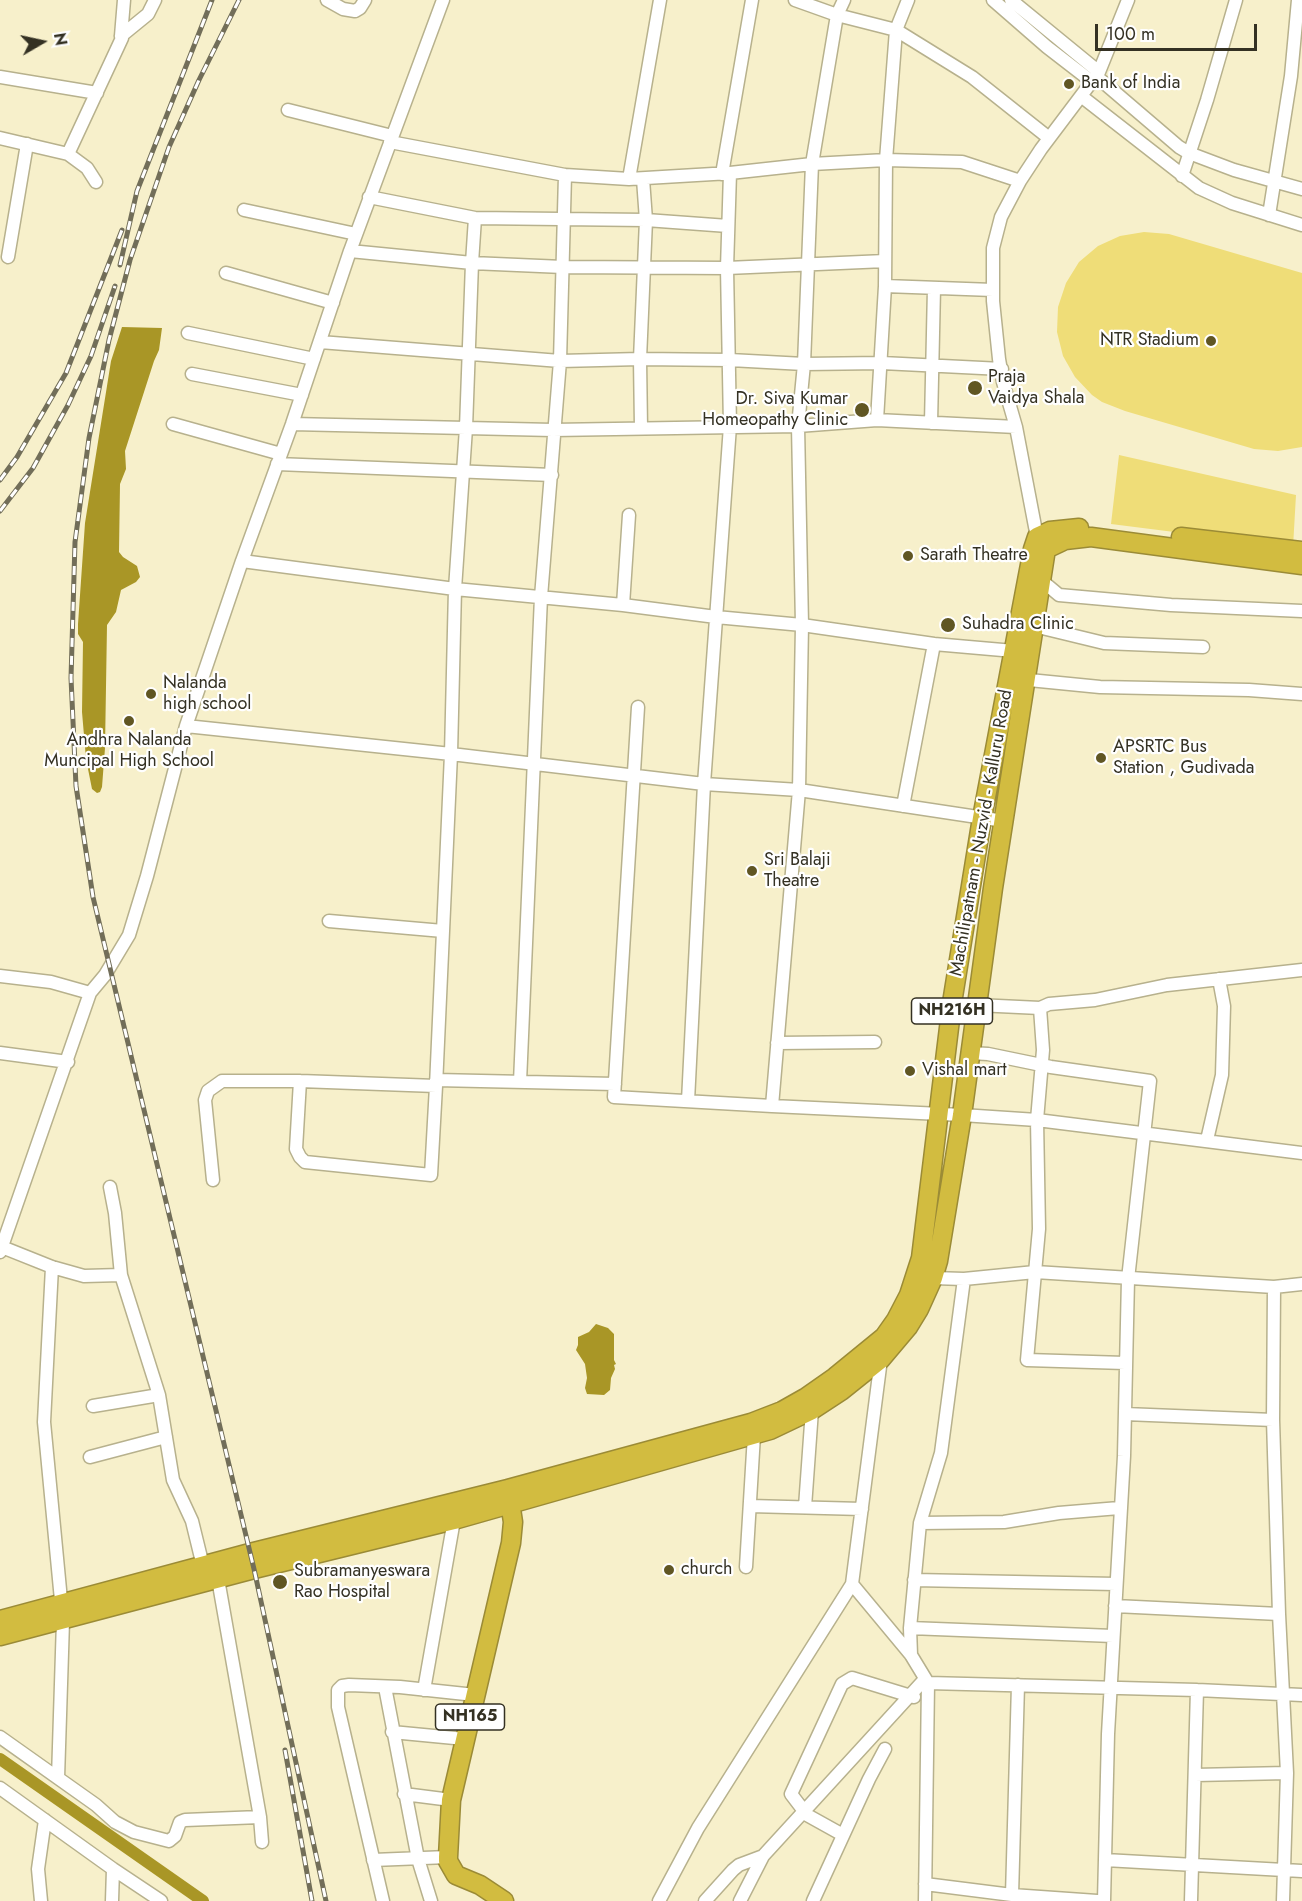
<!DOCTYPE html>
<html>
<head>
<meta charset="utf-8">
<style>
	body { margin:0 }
	#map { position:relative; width:1302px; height:1901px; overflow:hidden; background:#f7f0cb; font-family:Jost,sans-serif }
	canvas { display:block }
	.north { position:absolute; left:12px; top:12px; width:60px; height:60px; -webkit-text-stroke:4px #fff; paint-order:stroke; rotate:81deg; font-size:16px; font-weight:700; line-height:24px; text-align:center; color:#343123 }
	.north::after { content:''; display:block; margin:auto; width:21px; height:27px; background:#343123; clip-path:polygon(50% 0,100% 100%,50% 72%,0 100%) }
	.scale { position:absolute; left:1095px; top:24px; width:162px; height:27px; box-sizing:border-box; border:3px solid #343123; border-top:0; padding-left:8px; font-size:18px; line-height:21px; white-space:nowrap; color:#343123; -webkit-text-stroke:4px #fff; paint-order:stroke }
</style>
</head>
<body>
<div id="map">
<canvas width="1302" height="1901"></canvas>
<div class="north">N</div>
<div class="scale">100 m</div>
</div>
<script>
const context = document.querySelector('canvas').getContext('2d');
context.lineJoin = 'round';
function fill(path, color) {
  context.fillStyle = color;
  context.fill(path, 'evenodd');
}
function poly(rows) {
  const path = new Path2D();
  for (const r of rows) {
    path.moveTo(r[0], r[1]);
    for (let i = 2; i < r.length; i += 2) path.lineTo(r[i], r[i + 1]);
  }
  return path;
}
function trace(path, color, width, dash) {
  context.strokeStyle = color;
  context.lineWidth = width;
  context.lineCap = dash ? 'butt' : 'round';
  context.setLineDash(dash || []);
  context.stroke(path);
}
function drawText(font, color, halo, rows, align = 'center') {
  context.font = font + ' Jost,sans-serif';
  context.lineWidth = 4.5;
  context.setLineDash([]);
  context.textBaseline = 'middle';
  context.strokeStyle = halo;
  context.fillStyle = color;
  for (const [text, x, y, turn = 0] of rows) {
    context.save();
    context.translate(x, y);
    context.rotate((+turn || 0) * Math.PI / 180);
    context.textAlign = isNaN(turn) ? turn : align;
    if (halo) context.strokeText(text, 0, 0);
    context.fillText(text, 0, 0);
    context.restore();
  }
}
fill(poly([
	[1144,232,1169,234,1302,273,1302,447,1278,451,1254,449,1125,411,1102,402,1092,395,1075,377,1063,356,1057,332,1058,307,1066,283,1079,262,1098,246,1120,236],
	[1119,455,1296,495,1293,547,1111,524]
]), '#efdd78');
fill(poly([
	[122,327,162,328,159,350,154,361,125,451,126,469,120,484,119,552,123,557,137,566,140,577,136,582,121,590,116,612,107,625,105,748,102,787,100,792,97,793,92,789,86,759,82,712,83,642,78,634,78,624,85,523,111,361],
	[596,1324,608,1328,614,1334,614,1360,616,1364,614,1365,615,1369,611,1378,610,1390,604,1395,587,1394,585,1388,587,1378,585,1364,576,1350,578,1345,578,1337,589,1332]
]), '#a99626');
trace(poly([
	[0,1759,203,1901]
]), '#a99626', 12);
const minor = poly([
	[327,0,343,9,355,11,360,8,365,0],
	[795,0,837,15,896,30,972,77,1049,138],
	[844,0,837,15,812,164,804,364,798,426,802,625,799,790,772,1106,962,1115,1037,1120,1302,1153],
	[993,0,1047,47,1091,81],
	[1011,0,1099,72],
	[121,36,124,0],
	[1096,76,1179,147,1189,153,1234,170,1302,189],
	[0,77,97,93],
	[1081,96,1199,188,1232,203,1302,225],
	[288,110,392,136],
	[0,138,68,154,87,168,96,182],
	[390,142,565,175,629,179,730,173,812,164,886,160,896,30,908,0],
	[68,154,122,38,121,36,148,14,155,0],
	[722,174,752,0],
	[1182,176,1207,100,1236,0],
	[629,179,660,0],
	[369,197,475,218,646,220,728,226],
	[244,210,356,234],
	[1269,215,1291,76,1298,0],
	[350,251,472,263,563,267,727,268,885,261],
	[8,257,27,144],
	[226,273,333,303],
	[885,286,993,290],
	[188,333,314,359],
	[320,342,560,361,640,359,730,360,804,364,882,363,1002,369],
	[192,374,302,395],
	[877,420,885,286,886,160,962,162,1020,181],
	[931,423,934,288],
	[173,424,281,454],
	[292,424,553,430,798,426,877,420,1016,427],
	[641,428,640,359,646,220,643,179],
	[277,464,552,475],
	[1037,537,1016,427,1003,382,999,359,993,301,993,248,1001,217,1020,181,1041,149,1099,72,1128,0],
	[242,561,455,589,623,605,716,617,802,625,934,644,1014,651],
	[1041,580,1059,595,1171,605,1302,611],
	[623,605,629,515],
	[1034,626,1104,643,1203,647],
	[1019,679,1100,687,1249,690,1302,694],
	[638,707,614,1097,772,1106],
	[186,726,451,754,704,784,799,790,1004,821],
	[903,806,934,644],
	[329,921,443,931],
	[0,976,51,982,90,993],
	[977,1005,1040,1008,1049,1004,1095,1000,1167,985,1302,970],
	[1040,1008,1043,1050,1037,1120,1039,1229,1027,1360,1125,1363],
	[777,1043,875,1042],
	[0,1053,68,1062],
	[970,1053,988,1054,1051,1067,1150,1081,1128,1279,1124,1456,1108,1734,1104,1901],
	[436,1080,615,1084],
	[300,1081,296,1149,300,1157,305,1162,431,1175,436,1086],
	[520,1082,541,597,560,361,565,175],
	[688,1101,704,784,730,426,727,268,730,173],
	[1207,1140,1222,1075,1224,1006,1219,979],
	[213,1180,205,1100,208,1091,222,1081,300,1081,436,1086,451,754,455,589,466,428,472,263,475,218],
	[110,1187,115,1213,121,1275,159,1395,173,1480,192,1521,203,1566],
	[2,1247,52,1267,84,1276,121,1275],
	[0,1252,90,993,105,975,129,935,147,876,186,726,242,561,292,424,350,251,443,0],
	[52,1267,44,1422,63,1621,58,1778],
	[926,1276,933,1278,964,1279,1035,1272,1274,1287,1302,1284],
	[1274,1287,1273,1420,1279,1614,1287,1773,1283,1901],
	[881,1359,852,1584,911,1655,928,1683,925,1901],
	[93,1406,159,1395],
	[1125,1414,1273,1420],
	[90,1457,166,1437],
	[750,1506,862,1509],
	[805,1507,812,1410],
	[920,1523,1004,1522,1059,1513,1119,1508],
	[746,1567,754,1435],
	[218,1579,260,1817,262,1842],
	[914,1580,1116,1584],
	[1115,1606,1279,1614],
	[910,1628,1113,1636],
	[911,1655,910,1628,920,1523,941,1453,964,1279],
	[928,1683,1197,1690,1302,1695],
	[385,1687,418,1859,431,1901],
	[424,1690,454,1520],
	[392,1732,465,1739],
	[0,1737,96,1805,115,1822,134,1832,169,1841,175,1836,180,1822,185,1820,260,1817],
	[1195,1775,1287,1773],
	[0,1788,113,1869,161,1901],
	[404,1794,451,1800],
	[843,1835,807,1815,791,1794,842,1684,852,1678,914,1697],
	[373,1860,448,1857],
	[1105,1860,1302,1871],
	[925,1884,1012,1895,1097,1901],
	[1012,1895,1018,1685],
	[41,1901,38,1869,45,1820],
	[112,1901,113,1869],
	[383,1901,338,1707,338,1690,342,1686,349,1685,400,1687,475,1695],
	[659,1901,698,1828,852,1584],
	[705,1901,733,1870,739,1865,763,1856],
	[740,1901,763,1856,925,1679],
	[813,1901,869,1779,885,1749],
	[1191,1901,1197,1690]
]);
const highway = poly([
	[1181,537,1302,551],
	[508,1489,751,1423,782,1411,805,1398,835,1377,884,1337,896,1320,909,1295,921,1258,952,1003,982,818,1033,549,1037,537,1050,531,1079,528],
	[0,1620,250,1553,508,1489,513,1522,511,1543,451,1800,448,1857,448,1861,456,1875,480,1885,504,1901],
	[0,1636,254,1569,454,1520,770,1430,812,1410,841,1391,881,1359,908,1327,919,1309,933,1278,938,1261,962,1115,993,888,1046,549,1065,540,1091,537,1302,565]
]);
trace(minor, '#b7b18d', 15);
trace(highway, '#9b8b36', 21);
trace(minor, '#fff', 12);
trace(highway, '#d2bc40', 18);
const rail = poly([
	[239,0,199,80,169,147,130,260,109,340,89,438,75,542,71,678,76,786,93,897,254,1569,326,1901],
	[120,265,137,191,212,0],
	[0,480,17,457,66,373,122,230],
	[0,511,33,468,68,405,91,356,115,286],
	[285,1750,312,1901]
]);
trace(rail, '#726e59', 5);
trace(rail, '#fff', 3, [9]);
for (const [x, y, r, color] of [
	[1069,84,6,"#605623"],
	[1211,341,6,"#605623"],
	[975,388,8,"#605623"],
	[862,410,8,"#605623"],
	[908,556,6,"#605623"],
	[948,625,8,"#605623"],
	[151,694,6,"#605623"],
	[129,721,6,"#605623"],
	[1101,758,6,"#605623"],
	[752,871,6,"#605623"],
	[910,1071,6,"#605623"],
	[669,1570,6,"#605623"],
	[280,1582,8,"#605623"]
]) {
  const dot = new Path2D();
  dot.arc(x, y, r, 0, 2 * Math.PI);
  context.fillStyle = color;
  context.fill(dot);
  trace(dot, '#fff', 2);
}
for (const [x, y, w] of [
	[952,1011,81],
	[470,1717,69]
]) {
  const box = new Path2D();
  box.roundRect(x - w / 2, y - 13, w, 26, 4.5);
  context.fillStyle = '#fff';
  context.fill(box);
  trace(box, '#343123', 1.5);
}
drawText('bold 16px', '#343123', null, [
	["NH216H",952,1011],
	["NH165",470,1717]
]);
drawText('18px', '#343123', '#fff', [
	["Bank of India",1081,84],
	["NTR Stadium",1199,341,"right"],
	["Praja",988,378],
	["Vaidya Shala",988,399],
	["Dr. Siva Kumar",848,400,"right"],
	["Homeopathy Clinic",848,421,"right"],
	["Sarath Theatre",920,556],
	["Suhadra Clinic",962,625],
	["Nalanda",163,684],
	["high school",163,705],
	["Andhra Nalanda",129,741,"center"],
	["Muncipal High School",129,762,"center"],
	["APSRTC Bus",1113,748],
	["Station , Gudivada",1113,769],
	["Sri Balaji",764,861],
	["Theatre",764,882],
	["Vishal mart",922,1071],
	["church",681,1570],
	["Subramanyeswara",294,1572],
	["Rao Hospital",294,1593]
], 'left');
drawText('18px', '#343123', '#fff', [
	["Machilipatnam - Nuzvid - Kalluru Road",982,833,-80]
]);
</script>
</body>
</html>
